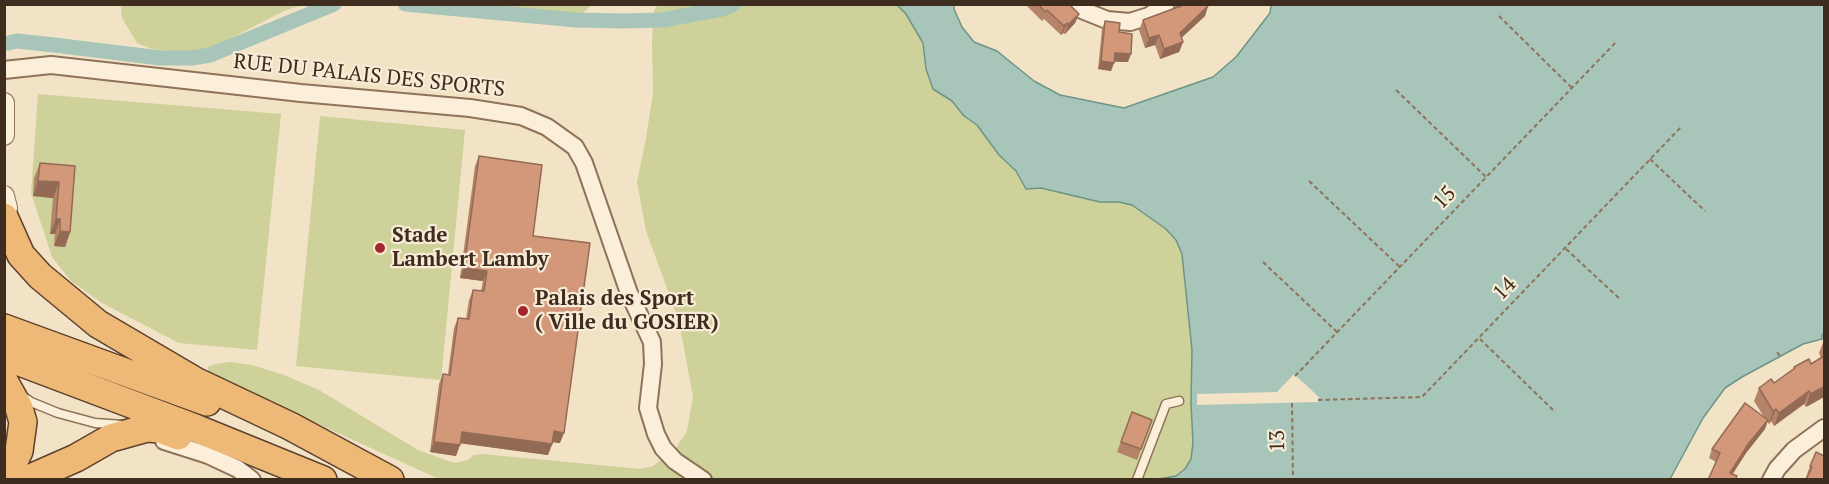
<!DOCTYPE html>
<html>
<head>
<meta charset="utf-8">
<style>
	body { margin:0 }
	#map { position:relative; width:1829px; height:484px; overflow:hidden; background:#f2e2c6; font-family:"PT Serif",serif }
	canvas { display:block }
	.frame { position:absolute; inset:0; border:6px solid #3e2c1f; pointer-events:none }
</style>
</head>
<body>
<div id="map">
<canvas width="1829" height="484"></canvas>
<div class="frame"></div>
</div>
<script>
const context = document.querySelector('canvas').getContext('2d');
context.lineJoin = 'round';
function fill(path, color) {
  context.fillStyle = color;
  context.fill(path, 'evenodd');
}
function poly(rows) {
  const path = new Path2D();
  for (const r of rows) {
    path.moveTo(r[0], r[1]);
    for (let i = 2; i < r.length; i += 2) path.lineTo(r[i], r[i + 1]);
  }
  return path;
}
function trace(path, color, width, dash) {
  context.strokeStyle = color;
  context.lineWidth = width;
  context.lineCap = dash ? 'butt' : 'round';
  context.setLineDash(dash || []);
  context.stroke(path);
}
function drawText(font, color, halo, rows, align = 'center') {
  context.font = font + ' "PT Serif",serif';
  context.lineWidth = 4.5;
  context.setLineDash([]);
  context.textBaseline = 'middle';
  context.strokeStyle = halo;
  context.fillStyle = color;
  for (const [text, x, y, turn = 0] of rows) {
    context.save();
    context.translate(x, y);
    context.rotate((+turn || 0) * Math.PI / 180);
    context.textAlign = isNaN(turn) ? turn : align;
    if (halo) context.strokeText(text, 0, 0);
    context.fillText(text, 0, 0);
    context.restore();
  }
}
fill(poly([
	[658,4,897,5,906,14,923,43,926,69,933,88,952,101,964,116,977,125,999,155,1016,171,1026,189,1041,188,1100,202,1120,202,1132,205,1166,229,1176,240,1182,254,1192,350,1191,404,1193,443,1191,459,1185,469,1176,476,1159,479,439,479,208,374,208,367,216,364,230,362,252,365,284,375,319,390,418,450,454,463,468,460,473,455,482,454,641,469,653,466,676,448,687,431,693,397,679,321,646,231,637,182,645,144,653,93,652,42,654,11],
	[121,5,121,4,303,5,286,10,208,50,176,52,152,49,137,43,122,18],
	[430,5,592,4,592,5,580,15,560,17],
	[38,94,281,114,257,350,179,343,102,303,71,281,52,257,31,193],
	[320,116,465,130,441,380,296,366]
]), '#ced199');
const water = poly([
	[897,5,954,5,954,9,962,27,974,42,997,51,1034,81,1060,95,1124,108,1213,77,1236,57,1270,13,1271,5,1824,5,1824,334,1822,335,1822,339,1803,344,1742,377,1725,388,1703,418,1670,479,1159,479,1176,476,1185,469,1191,459,1193,443,1191,404,1192,350,1182,254,1176,240,1166,229,1132,205,1119,202,1100,202,1041,188,1026,189,1016,171,999,155,977,125,964,116,952,101,933,89,926,69,923,43,906,14,897,5]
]);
fill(water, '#a8c5ba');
trace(water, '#6d9488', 1.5);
fill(poly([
	[1294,374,1319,397,1318,402,1197,405,1197,394,1277,392]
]), '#f2e2c6');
trace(poly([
	[405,4,576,20,623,21,662,20,722,9,734,4],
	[8,43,17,41,54,45,160,58,192,58,210,55,334,4]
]), '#a8c5ba', 15);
const service = poly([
	[21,395,31,402,58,413,95,423,123,425],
	[1137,480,1166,404,1179,401]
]);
const minor = poly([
	[1075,4,1082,10,1107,20,1130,22,1149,16,1166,4],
	[4,70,51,65,301,93,470,108,521,116,547,127,575,147,584,163,629,293,652,342,653,364,648,408,656,434,663,448,675,461,703,480],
	[164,441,208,455,238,469,252,480],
	[1771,480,1777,469,1794,450,1824,428]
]);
const tertiary = poly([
	[4,103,4,135],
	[4,196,7,208,4,216]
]);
const trunk = poly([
	[4,217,21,255,40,276,98,324,195,381,290,426,390,480],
	[4,328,207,402],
	[4,356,195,428,323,480],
	[4,381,19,408,23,422,19,451,15,459,4,470],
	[26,480,76,458,111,438,147,428,160,429,178,436]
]);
trace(service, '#8f725a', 11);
trace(minor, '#8f725a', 20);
trace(tertiary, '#8f725a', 22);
trace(trunk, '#5d412e', 30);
trace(poly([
	[1499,16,1572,88],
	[1396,90,1486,177],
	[1650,159,1705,211],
	[1309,181,1400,267],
	[1566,249,1621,300],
	[1263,262,1337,332],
	[1823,337,1824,337],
	[1480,339,1553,410],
	[1777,352,1780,356],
	[1295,376,1617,41],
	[1318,400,1422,397,1681,127],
	[1292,403,1293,480]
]), '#8f725a', 2, [4.5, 3]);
trace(service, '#fbefda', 8);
trace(minor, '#fbefda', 16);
trace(tertiary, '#fbefda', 20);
trace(trunk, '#eeb877', 27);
fill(poly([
	[1025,4,1069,4,1079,14,1075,23,1065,34,1063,33,1061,35,1044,19,1042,21],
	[1175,4,1207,4,1208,6,1205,16,1181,38,1183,42,1179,52,1160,59,1155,45,1145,48,1139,30,1143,20,1174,9],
	[1105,21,1119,32,1128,62,1114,62,1111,71,1098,69,1102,29],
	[479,156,533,236,560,443,553,442,548,455,460,443,456,456,430,452,439,384,443,374,448,374,454,328,458,318,466,319,469,300,473,290,481,291,483,281,460,278,475,166],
	[40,163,75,166,70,232,65,247,54,246,55,234,50,234,53,198,33,196,34,178],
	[1824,340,1824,397,1806,407,1804,404,1774,426,1771,421,1769,424,1767,422,1765,429,1746,453,1732,474,1736,480,1716,462,1709,458,1712,449,1764,417,1754,401,1759,388,1774,383,1793,370,1794,367,1811,364,1821,358,1819,353],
	[1132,412,1152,420,1137,460,1117,452],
	[1824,456,1824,480,1805,480,1810,466]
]), '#b58368');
fill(poly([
	[1208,6,1205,16,1176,43,1180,33],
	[1079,14,1075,23,1065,34,1068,25],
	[1067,23,1063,33,1061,35,1064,26],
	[1159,35,1155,45,1145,48,1149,38],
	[1183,42,1179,52,1160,59,1164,49],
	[1115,53,1131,54,1128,62,1112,61],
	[1101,61,1114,63,1111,71,1098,69],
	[38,181,59,182,53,198,33,196],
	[56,219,60,219,55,234,50,234],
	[60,231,70,232,65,247,54,246],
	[464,268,487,271,483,281,460,278],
	[1824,387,1824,397,1806,407,1810,394],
	[1809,391,1804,404,1774,426,1779,413],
	[1776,409,1771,421,1769,424,1773,411],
	[1768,420,1765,429,1746,453,1729,480,1730,473,1749,443],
	[554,431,564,433,560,443,550,442],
	[462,432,552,444,548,455,458,443],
	[434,442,460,445,456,456,430,452]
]), '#936a55');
const building = poly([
	[1038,4,1069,4,1079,14,1068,25,1067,23,1064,26,1047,10,1045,12,1038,4],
	[1179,4,1207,4,1208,6,1180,33,1183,42,1164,49,1159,35,1149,38,1143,20,1181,6,1179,4],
	[1105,21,1120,23,1119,32,1132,34,1131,54,1115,53,1114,63,1101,61,1105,21],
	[479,156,542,165,533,236,590,243,564,433,554,431,552,444,462,432,460,445,434,442,443,374,450,375,458,318,469,319,473,290,484,291,487,271,464,268,479,156],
	[40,163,75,166,70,232,60,231,60,219,56,219,59,182,38,181,40,163],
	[1824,356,1824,387,1810,394,1809,391,1779,413,1776,409,1773,411,1759,388,1771,379,1774,383,1795,368,1794,367,1809,359,1811,364,1824,356],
	[1745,403,1768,420,1749,443,1730,473,1737,476,1735,480,1708,480,1720,453,1712,449,1745,403],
	[1132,412,1152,420,1141,449,1121,442,1132,412],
	[1816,452,1824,456,1824,480,1806,480,1812,467,1810,466,1816,452]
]);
fill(building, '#d29879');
trace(building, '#936a55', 1.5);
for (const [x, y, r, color] of [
	[380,248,6,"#a3252e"],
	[523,311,6,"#a3252e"]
]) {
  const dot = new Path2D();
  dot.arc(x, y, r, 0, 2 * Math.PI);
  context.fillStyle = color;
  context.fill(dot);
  trace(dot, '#f8ecd6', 2);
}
drawText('21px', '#3e2c1f', '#f8ecd6', [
	["RUE DU PALAIS DES SPORTS",369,76,6],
	["15",1445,198,-46],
	["14",1505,289,-46],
	["13",1278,441,-91]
]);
drawText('bold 21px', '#3e2c1f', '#f8ecd6', [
	["Stade",392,236],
	["Lambert Lamby",392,260],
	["Palais des Sport",535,299],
	["( Ville du GOSIER)",535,323]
], 'left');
</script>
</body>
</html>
